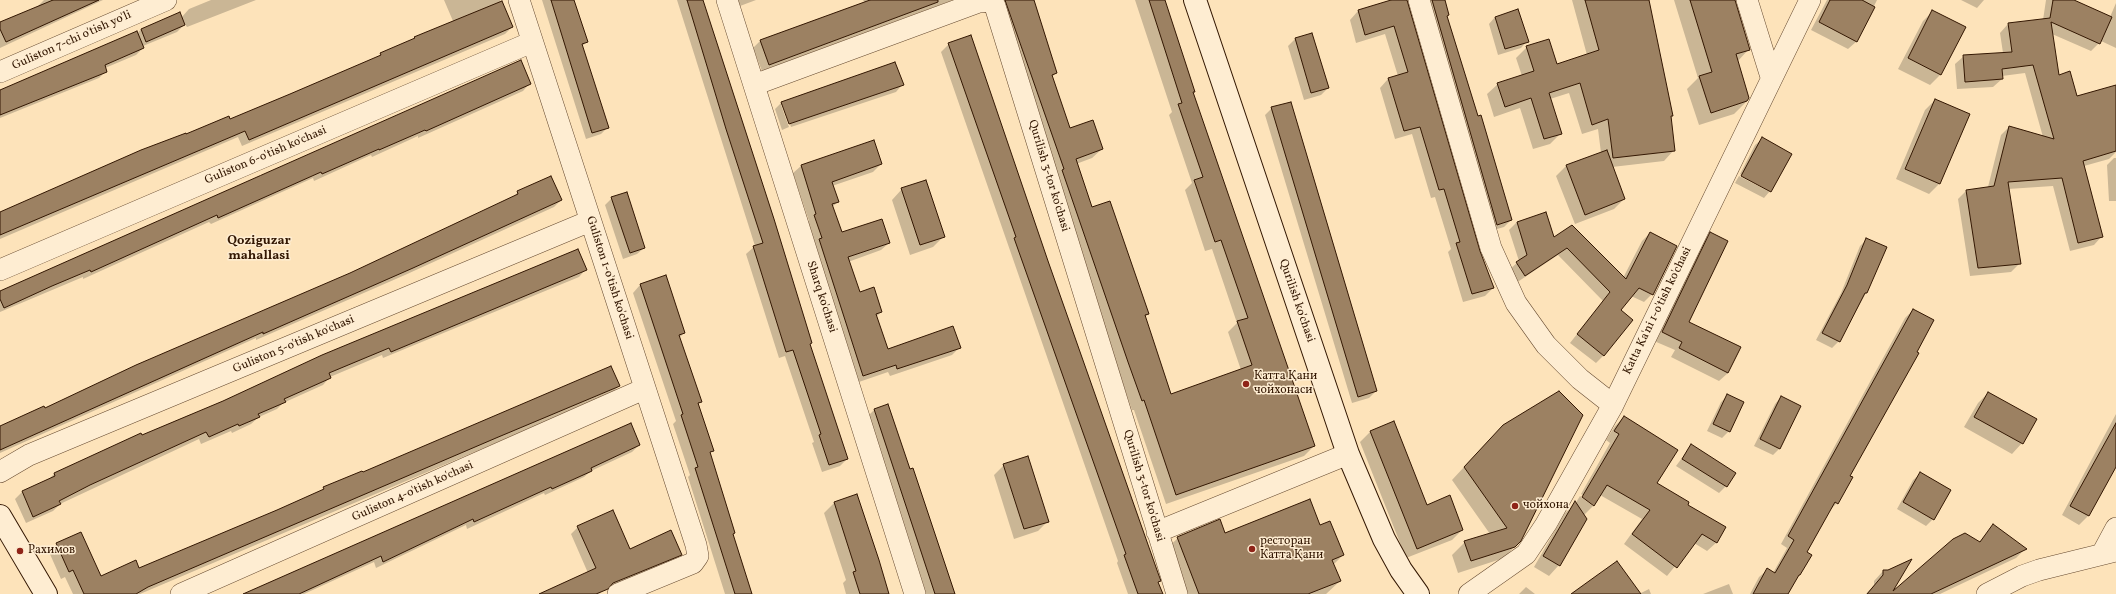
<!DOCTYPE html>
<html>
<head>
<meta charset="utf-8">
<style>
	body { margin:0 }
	canvas { display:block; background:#fde3ba }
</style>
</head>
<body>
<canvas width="2116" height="594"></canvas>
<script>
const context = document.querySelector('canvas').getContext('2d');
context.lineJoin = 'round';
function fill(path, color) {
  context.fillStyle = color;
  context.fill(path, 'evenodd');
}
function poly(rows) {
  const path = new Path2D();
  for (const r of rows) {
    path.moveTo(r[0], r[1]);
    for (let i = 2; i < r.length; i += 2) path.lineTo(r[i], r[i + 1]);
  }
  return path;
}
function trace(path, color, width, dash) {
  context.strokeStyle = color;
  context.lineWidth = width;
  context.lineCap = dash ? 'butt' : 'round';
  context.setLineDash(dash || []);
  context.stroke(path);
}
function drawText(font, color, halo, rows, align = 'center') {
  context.font = font + ' Vollkorn,serif';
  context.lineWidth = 3;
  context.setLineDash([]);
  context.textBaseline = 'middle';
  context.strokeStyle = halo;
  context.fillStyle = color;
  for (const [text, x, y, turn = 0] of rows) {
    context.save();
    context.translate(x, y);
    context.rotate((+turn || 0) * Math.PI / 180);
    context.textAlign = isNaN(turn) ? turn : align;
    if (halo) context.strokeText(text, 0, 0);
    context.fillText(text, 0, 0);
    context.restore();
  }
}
fill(poly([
	[44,0,103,0,0,48,0,23,37,7],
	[211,0,256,0,187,27,185,24,177,32,143,46,143,48,136,55,105,68,106,71,99,78,0,118,0,92,137,34,141,29,181,18,189,9],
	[444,0,500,0,512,27,505,34,242,146,238,137,0,239,0,213,186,136,229,120,377,58,381,54,453,21],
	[542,0,573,0,587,42,581,47,608,127,601,134,586,139],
	[677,0,702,0,809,345,847,459,840,466,822,472,812,443,814,442,785,356,779,358,746,254,755,246],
	[738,0,756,0,740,6],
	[863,0,953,0,762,71,753,48,760,41,865,3],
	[992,0,1032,0,1056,73,1052,77,1069,130,1102,149,1092,158,1076,164,1092,209,1148,314,1145,317,1170,395,1241,370,1228,332,1237,323,1212,249,1205,251,1185,190,1192,183,1169,115,1172,112,1135,0,1163,0,1194,91,1192,93,1314,446,1304,456,1166,504,1134,410,1132,410,1119,372],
	[1395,0,1407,0,1479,252,1493,288,1485,296,1463,302,1448,252,1451,249,1435,197,1431,198,1412,134,1395,139,1380,88,1388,79,1398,76,1385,34,1356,43,1350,20,1358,11],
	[1421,0,1443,0,1446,17,1511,220,1504,227,1490,231],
	[1572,0,1648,0,1672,116,1670,117,1674,150,1664,161,1612,167,1624,199,1614,209,1575,224,1556,176,1566,166,1601,153,1598,129,1582,134,1569,93,1550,99,1561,133,1550,144,1533,149,1520,108,1494,117,1487,94,1498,84,1522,76,1516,58,1527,47,1556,65,1587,55],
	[1674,0,1735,0,1749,49,1737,62,1747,101,1734,114,1699,125,1687,89,1698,78],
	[1827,0,1877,0,1857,41,1848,49,1811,30],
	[1961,0,1984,0,1977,8],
	[2046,0,2071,0,2110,17,2116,3,2116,48,2101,41,2091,51,2052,34,2058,76,2077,98,2116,95,2116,152,2109,159,2084,166,2102,236,2094,245,2070,251,2053,186,2008,189,2020,263,2011,272,1970,276,1958,199,1966,191,1988,187,2001,135,2009,127,2043,137,2025,73,2002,76,2002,79,1993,87,1957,89,1955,64,1964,56,2003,53,2000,33,2008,24,2043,20],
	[1933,11,1964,27,1940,75,1930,85,1898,69,1923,21],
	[1495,17,1527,41,1521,48,1498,55,1489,24],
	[1312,34,1328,88,1321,95,1304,100,1288,46,1295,39],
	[949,44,1047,261,1159,581,1158,583,1162,594,1128,594,1117,563,1118,561,941,52],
	[530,83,523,91,418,138,418,136,372,157,371,155,314,181,313,178,211,224,209,222,83,279,83,277,0,312,0,292],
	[902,85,896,92,791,127,783,105,781,105,789,127,782,130,775,109,782,102],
	[1935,100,1939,184,1929,194,1896,179,1925,110],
	[1272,108,1376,391,1369,398,1352,403,1265,115],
	[1762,139,1770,191,1764,198,1735,183,1739,176,1770,192,1770,190,1740,174,1755,145],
	[873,141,881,164,873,172,832,186,838,202,832,207,841,234,889,243,881,250,848,262,859,293,881,312,876,317,888,350,960,347,952,355,890,376,888,372,856,383,806,223,809,221,793,173,801,166],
	[2114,158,2116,158,2116,201,2109,201,2107,165],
	[902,189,944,236,933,247,910,255,892,200],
	[518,192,561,200,554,207,405,275,256,340,256,338,0,453,0,427,45,409,351,274,512,198],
	[612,198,644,248,637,254,623,259,605,205],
	[1545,214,1553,239,1623,278,1642,241,1650,233,1652,294,1644,302,1631,296,1620,310,1604,355,1596,363,1570,343,1603,301,1558,255,1516,283,1508,271,1519,261,1509,230,1517,222],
	[1711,233,1688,322,1728,373,1719,381,1671,357,1675,350,1654,341,1702,242],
	[1867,239,1866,293,1839,341,1832,348,1816,340,1841,293,1860,246],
	[586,269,579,277,383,358,382,355,330,377,323,385,283,403,277,409,259,417,251,424,232,433,231,431,201,444,199,439,60,504,53,511,26,523,15,499,22,492,48,480,54,474,141,434,141,436,191,414,192,415],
	[640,285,684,333,679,338,701,401,698,405,713,450,709,454,734,533,732,535,750,594,725,594,688,477,690,475,673,424,676,421,633,293],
	[1913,310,1849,476,1837,503,1829,511,1806,552,1788,594,1750,594,1759,577,1767,570,1773,573,1787,548,1781,544,1905,318],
	[619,386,611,394,140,594,73,594,65,577,61,579,49,552,57,544,101,577,139,569,320,492,324,488],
	[1988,393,2035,419,2022,443,2012,454,1964,427,1978,403],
	[1728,395,1729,431,1722,438,1707,431,1721,402],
	[1781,397,1779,449,1773,455,1754,446,1775,404],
	[875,409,910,471,955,594,926,594,868,416],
	[2116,414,2116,465,2088,516,2079,525,2062,515],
	[1624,417,1655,484,1686,505,1717,542,1707,551,1694,543,1667,576,1624,544,1642,519,1600,495,1594,505,1584,515,1586,519,1559,565,1549,576,1534,567,1565,513,1575,504,1580,496,1593,506,1593,503,1581,494,1610,443,1606,440,1615,426],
	[1393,422,1426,506,1462,530,1452,540,1406,558,1360,442,1370,432],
	[1490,439,1516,545,1504,558,1458,573,1452,555,1465,542,1490,534,1452,480],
	[639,445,632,452,591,471,584,477,545,495,544,493,467,529,466,525,376,568,374,562,304,594,247,594],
	[1691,446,1726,486,1719,493,1676,466],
	[1004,465,1048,521,1038,531,1014,539,994,475],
	[1920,474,1933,519,1926,526,1897,509,1913,480],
	[857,495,887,594,846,594,843,583,846,580,824,513,834,503],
	[1319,526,1343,555,1333,565,1340,581,1326,594,1181,594,1164,551,1178,538],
	[1993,526,2025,549,2016,558,1940,594,1892,594,1978,543],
	[578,527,630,550,681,554,674,561,606,589,599,594,543,594,588,573,571,534],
	[1883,571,1888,571,1891,594,1866,594,1874,585,1874,581],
	[1729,584,1733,594,1703,594],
	[1526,587,1535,594,1519,594],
	[1649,589,1651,594,1639,594]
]), '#0003');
const building = poly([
	[53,0,99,0,6,42,0,29,0,22,53,0],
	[551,0,574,0,588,42,582,44,609,128,592,133,551,0],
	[687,0,703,0,774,219,812,343,810,344,848,459,829,465,819,435,821,434,793,350,786,352,753,246,763,243,726,129,687,0],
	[870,0,938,0,938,2,769,65,760,40,870,0],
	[1005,0,1034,0,1057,73,1052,75,1070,128,1093,120,1103,149,1076,159,1092,207,1110,201,1149,314,1145,315,1171,394,1252,365,1237,321,1248,318,1221,240,1215,242,1194,180,1203,177,1178,104,1182,103,1149,0,1165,0,1195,92,1193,92,1315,446,1176,495,1144,400,1142,401,1128,362,1062,170,1064,169,1005,0],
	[1391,0,1407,0,1480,251,1494,288,1472,294,1456,243,1460,242,1444,189,1439,190,1420,127,1404,131,1388,78,1408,72,1394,26,1365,35,1358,10,1391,0],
	[1432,0,1445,0,1449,15,1447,16,1478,116,1481,115,1512,220,1497,225,1432,0],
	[1585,0,1649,0,1673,116,1671,116,1675,151,1613,158,1608,119,1592,125,1580,83,1549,93,1562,134,1544,139,1531,98,1505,107,1497,83,1534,71,1526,46,1549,39,1557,64,1599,50,1585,0],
	[1690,0,1735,0,1750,50,1736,54,1749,98,1747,101,1711,113,1699,76,1712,72,1690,0],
	[1830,0,1862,0,1875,7,1857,42,1819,22,1830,0],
	[2053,0,2074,0,2112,17,2100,44,2051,22,2059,75,2070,71,2077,96,2116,85,2116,151,2083,161,2103,237,2078,243,2062,178,2008,182,2021,264,1978,268,1966,190,1994,186,2009,126,2054,139,2033,65,2002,69,2003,79,1965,82,1963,55,2012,52,2008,23,2050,18,2053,0],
	[502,1,513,27,249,140,245,131,0,235,0,212,141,150,186,133,186,134,229,116,230,119,290,94,381,55,380,53,415,38,414,37,502,1],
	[1518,9,1529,42,1505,49,1495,17,1518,9],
	[1932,10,1966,27,1941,75,1908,58,1932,10],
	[180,12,185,25,146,42,141,29,180,12],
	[137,31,144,48,105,65,107,72,0,115,0,90,137,31],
	[1312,33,1329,88,1311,93,1295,38,1312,33],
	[971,35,1048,261,1158,573,1161,581,1158,582,1163,594,1138,594,1124,555,1126,554,1014,238,1016,237,948,43,971,35],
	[521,60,531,84,426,131,425,130,379,150,379,149,322,174,321,172,218,218,217,215,91,272,90,270,52,286,4,308,0,299,0,291,521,60],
	[895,62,904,85,789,124,781,102,895,62],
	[1935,99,1970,114,1940,184,1905,169,1935,99],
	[1291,102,1377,391,1358,397,1271,107,1291,102],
	[1762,137,1792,154,1771,192,1741,176,1762,137],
	[874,140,882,164,832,182,839,202,832,204,842,232,882,219,890,243,848,257,860,292,874,287,882,312,876,314,888,349,953,326,961,348,897,369,896,365,863,376,819,239,822,238,814,215,816,214,801,165,874,140],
	[1607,150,1625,199,1585,215,1566,165,1607,150],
	[551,176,562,200,413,268,263,334,263,332,0,450,0,426,44,406,45,408,136,365,350,273,518,194,517,191,551,176],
	[926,180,945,237,920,245,901,188,926,180],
	[627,192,645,248,630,253,611,197,627,192],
	[1546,212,1554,237,1572,225,1626,279,1650,232,1677,246,1653,295,1639,288,1621,310,1633,320,1604,356,1577,334,1610,292,1567,248,1525,276,1516,262,1527,255,1517,222,1546,212],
	[1710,232,1728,241,1689,322,1741,347,1728,373,1679,348,1682,342,1662,332,1710,232],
	[1866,238,1887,247,1867,293,1865,293,1840,342,1822,333,1847,285,1866,238],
	[578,249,587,270,391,352,389,348,329,373,331,378,284,399,286,402,258,414,260,417,239,426,238,424,209,437,206,432,90,485,59,501,61,504,33,517,22,491,55,476,54,473,141,433,142,435,223,401,322,355,578,249],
	[666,275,685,333,679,335,702,402,698,403,714,451,710,452,735,533,733,534,752,594,735,594,695,468,698,467,681,415,683,414,640,284,666,275],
	[1913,309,1934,320,1917,352,1919,353,1850,476,1853,477,1838,504,1835,502,1807,552,1812,555,1800,575,1799,575,1788,594,1753,594,1767,568,1775,573,1794,540,1788,536,1913,309],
	[611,366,620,386,496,438,148,587,136,594,84,594,73,570,69,572,56,543,81,532,101,576,136,560,139,568,277,510,324,489,323,487,362,471,363,472,611,366],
	[1559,391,1583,415,1521,541,1515,547,1471,561,1464,541,1507,528,1464,467,1503,425,1559,391],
	[1988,392,2037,419,2023,444,1974,417,1988,392],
	[1727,394,1744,402,1730,432,1713,424,1727,394],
	[1781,396,1801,406,1780,449,1760,439,1781,396],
	[888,404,910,469,913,468,955,594,935,594,874,409,888,404],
	[1624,416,1678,450,1657,483,1689,502,1688,505,1726,527,1717,543,1702,534,1677,568,1632,534,1650,510,1607,485,1594,506,1582,497,1619,434,1614,431,1624,416],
	[1394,421,1427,505,1450,495,1463,530,1417,549,1370,431,1394,421],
	[631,423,640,445,591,468,592,471,552,489,551,487,474,522,473,519,383,562,381,556,299,594,243,594,631,423],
	[2116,423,2116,467,2089,516,2070,506,2116,423],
	[1691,444,1736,473,1727,487,1682,459,1691,444],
	[1028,456,1049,522,1024,529,1003,464,1028,456],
	[1920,472,1951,490,1934,520,1903,502,1920,472],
	[857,494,879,560,889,594,860,594,853,572,856,571,834,502,857,494],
	[1310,499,1320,525,1330,521,1344,555,1332,560,1341,581,1308,594,1199,594,1177,537,1220,519,1225,533,1310,499],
	[1575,501,1587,519,1560,566,1543,556,1575,501],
	[613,510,630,549,671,530,682,555,613,583,608,589,596,594,539,594,596,568,577,526,613,510],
	[1993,524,2027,549,1931,594,1867,594,1883,575,1883,570,1888,570,1912,559,1893,591,1953,539,1965,533,1980,542,1993,524],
	[1617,561,1641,594,1571,594,1596,576,1617,561]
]);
fill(building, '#9c8162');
trace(building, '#331702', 1);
const street = poly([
	[519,0,696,545,698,556,693,563,618,594],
	[727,0,915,594],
	[1419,0,1491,248,1516,303,1546,345,1580,379,1613,405],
	[1747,0,1771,77],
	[0,72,166,0],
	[754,85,979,2,991,1,995,6,1177,594],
	[0,270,532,42],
	[0,472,29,455,590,221],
	[1157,532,1348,454],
	[2102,554,2116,528],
	[181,594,644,389],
	[1469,594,1526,554,1546,524,1613,405,1810,0],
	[1987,594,2022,576,2039,570,2116,551]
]);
const secondary = poly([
	[1195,0,1348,454,1384,539,1401,570,1418,594],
	[0,516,46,594]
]);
trace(street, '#664a30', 22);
trace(secondary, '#331702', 24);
trace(street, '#feedd2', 21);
trace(secondary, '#feedd2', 22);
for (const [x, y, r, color] of [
	[1246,384,4,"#8f2418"],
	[1515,506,4,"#8f2418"],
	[1252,549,4,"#8f2418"],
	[20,551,4,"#8f2418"]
]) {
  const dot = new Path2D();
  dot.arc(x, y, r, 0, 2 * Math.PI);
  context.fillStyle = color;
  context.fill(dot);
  trace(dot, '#feedd2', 1.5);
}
drawText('12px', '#331702', '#feedd2', [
	["Guliston 7-chi o'tish yo'li",72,41,-24],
	["Guliston 6-o'tish ko'chasi",266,156,-23],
	["Qurilish 3-tor ko'chasi",1048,176,73],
	["Guliston 1-o'tish ko'chasi",609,278,72],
	["Sharq ko'chasi",821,297,72],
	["Qurilish ko'chasi",1296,301,71],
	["Katta Ka'ni 1-o'tish ko'chasi",1658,311,-64],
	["Guliston 5-o'tish ko'chasi",294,345,-23],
	["Qurilish 3-tor ko'chasi",1143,486,73],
	["Guliston 4-o'tish ko'chasi",413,492,-24]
]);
drawText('12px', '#331702', '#feedd2', [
	["Катта Қани",1254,377],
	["чойхонаси",1254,391],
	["чойхона",1523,506],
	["ресторан",1260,542],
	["Катта Қани",1260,556],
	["Рахимов",28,551]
], 'left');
drawText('bold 13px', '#331702', '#feedd2', [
	["Qoziguzar",259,242],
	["mahallasi",259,257]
]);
</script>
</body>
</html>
